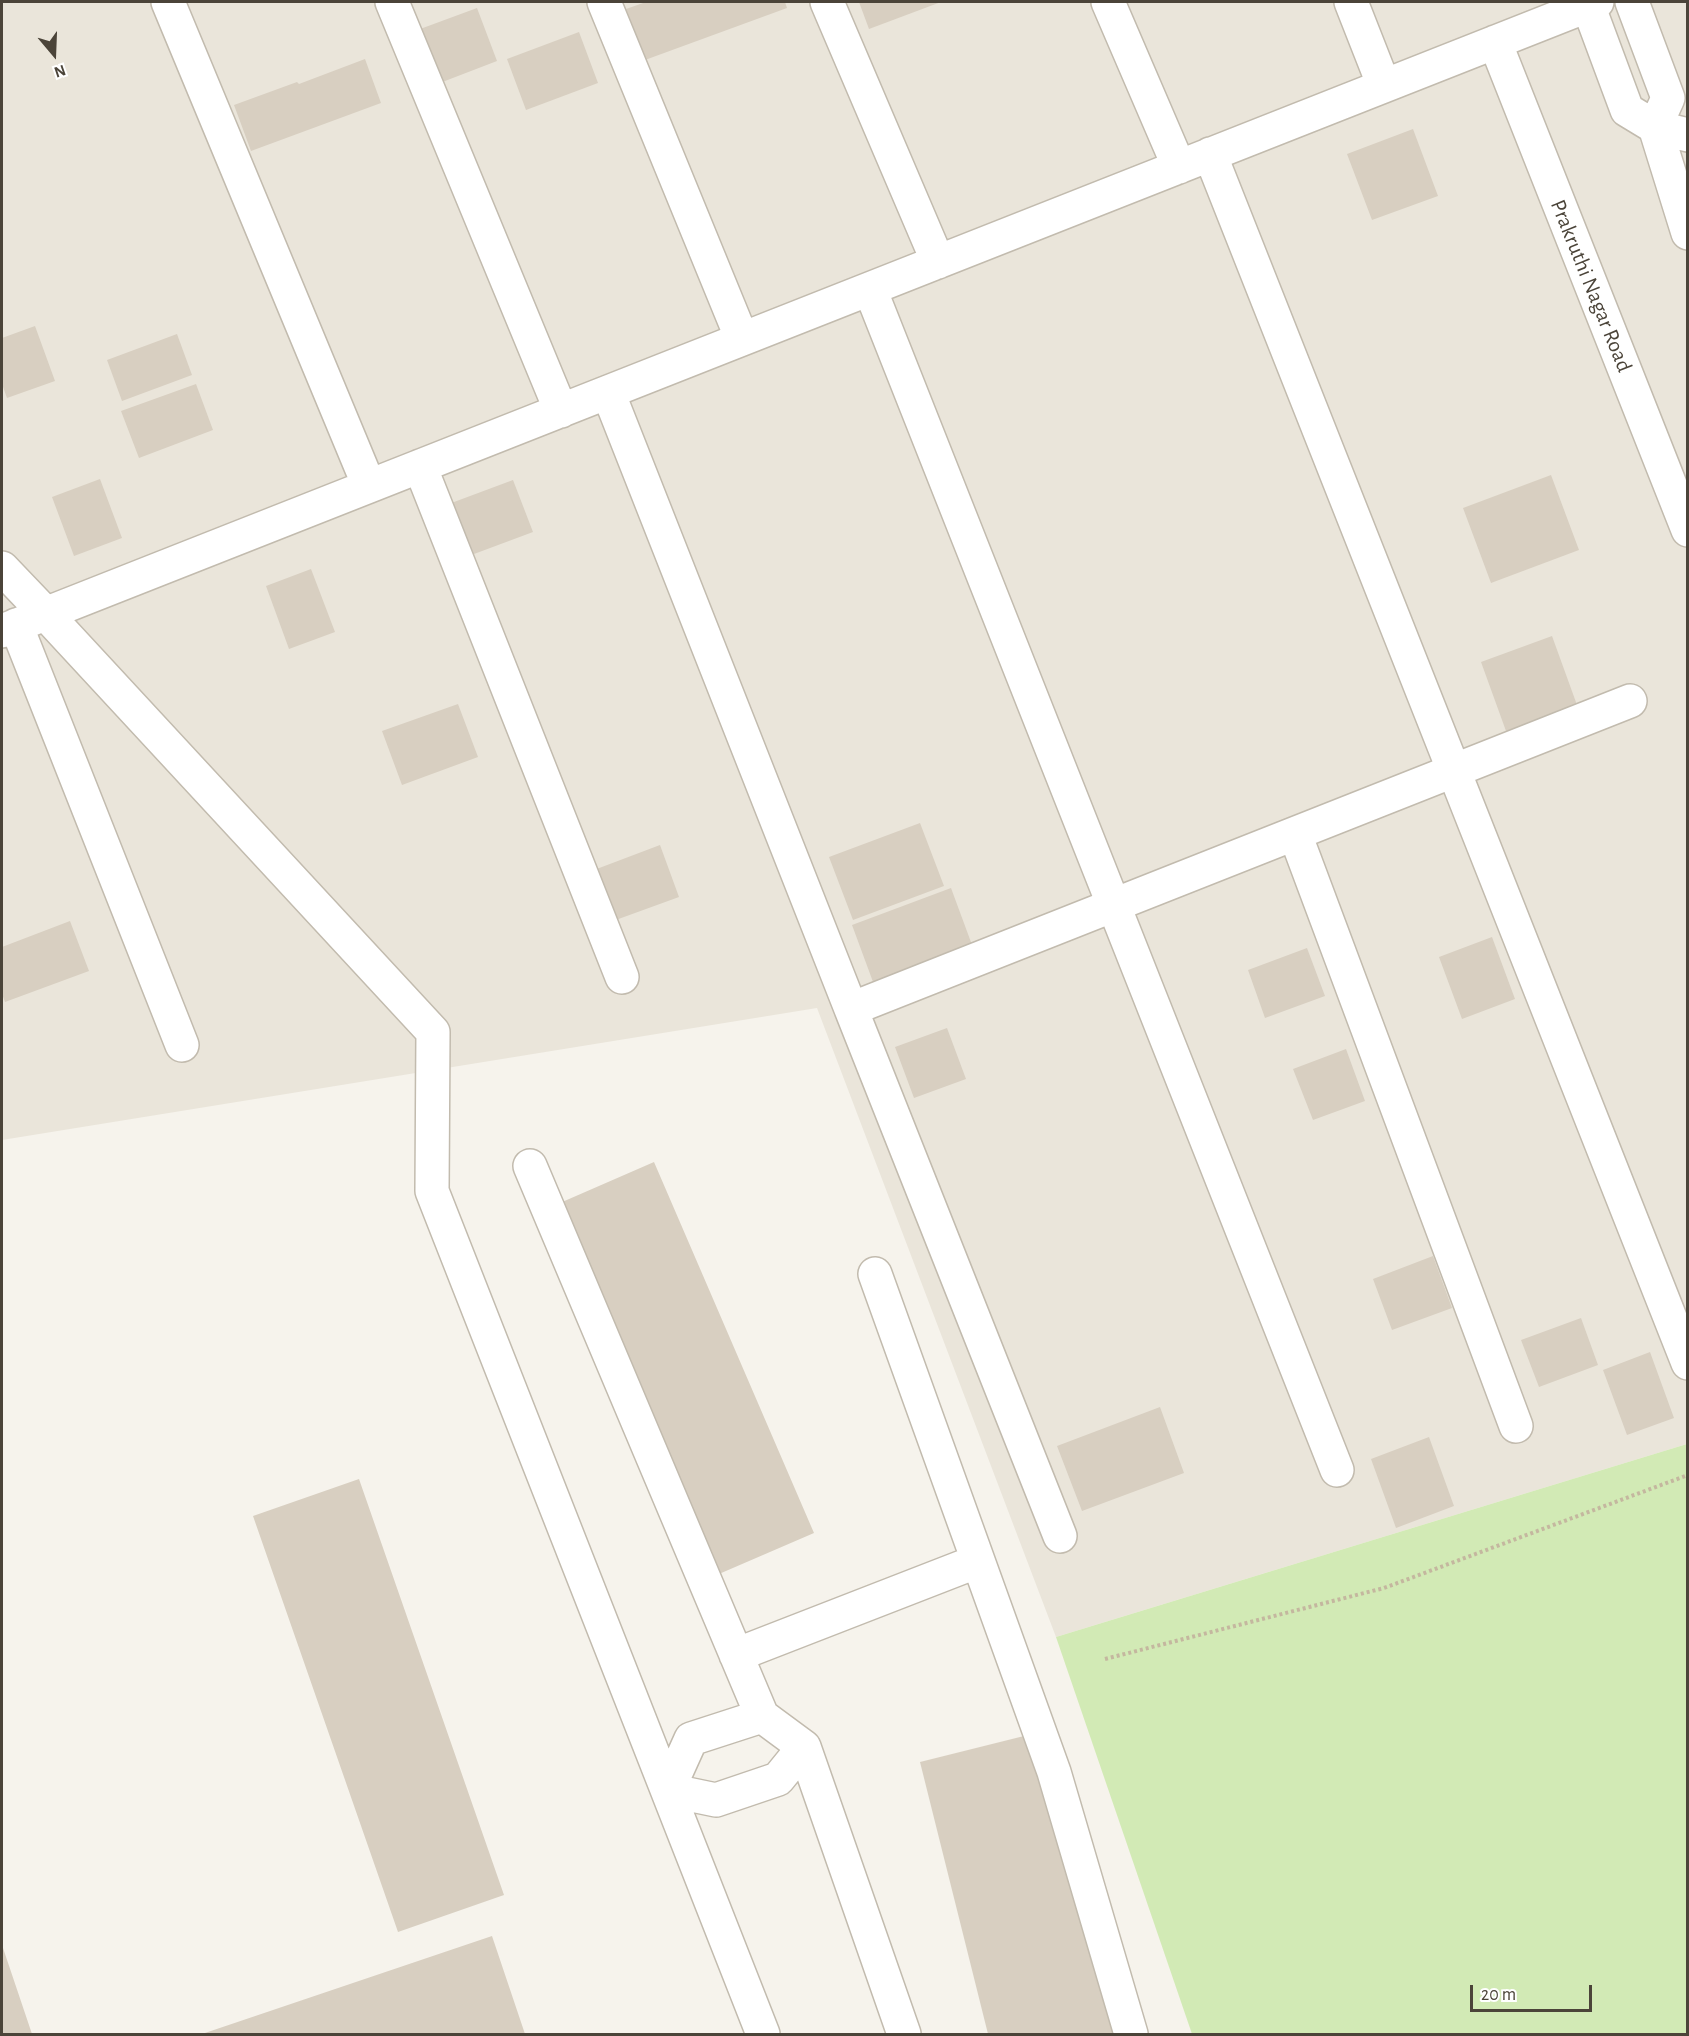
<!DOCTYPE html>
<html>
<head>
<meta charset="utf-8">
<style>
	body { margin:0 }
	#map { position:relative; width:1689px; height:2036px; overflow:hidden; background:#f6f3ec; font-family:"Alegreya Sans",sans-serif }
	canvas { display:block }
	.frame { position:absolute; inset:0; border:3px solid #4b4439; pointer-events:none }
	.north { position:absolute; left:24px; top:24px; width:60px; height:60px; -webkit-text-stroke:4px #fff; paint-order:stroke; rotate:161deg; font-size:16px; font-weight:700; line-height:24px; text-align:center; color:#4b4439 }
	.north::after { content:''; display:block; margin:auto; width:21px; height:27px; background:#4b4439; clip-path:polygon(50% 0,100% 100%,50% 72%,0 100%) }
	.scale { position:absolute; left:1470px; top:1985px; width:122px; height:27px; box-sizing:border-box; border:3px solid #4b4439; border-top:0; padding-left:8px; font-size:18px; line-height:21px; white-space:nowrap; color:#4b4439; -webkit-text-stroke:4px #fff; paint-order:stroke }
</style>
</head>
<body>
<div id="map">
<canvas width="1689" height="2036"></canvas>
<div class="frame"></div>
<div class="north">N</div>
<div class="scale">20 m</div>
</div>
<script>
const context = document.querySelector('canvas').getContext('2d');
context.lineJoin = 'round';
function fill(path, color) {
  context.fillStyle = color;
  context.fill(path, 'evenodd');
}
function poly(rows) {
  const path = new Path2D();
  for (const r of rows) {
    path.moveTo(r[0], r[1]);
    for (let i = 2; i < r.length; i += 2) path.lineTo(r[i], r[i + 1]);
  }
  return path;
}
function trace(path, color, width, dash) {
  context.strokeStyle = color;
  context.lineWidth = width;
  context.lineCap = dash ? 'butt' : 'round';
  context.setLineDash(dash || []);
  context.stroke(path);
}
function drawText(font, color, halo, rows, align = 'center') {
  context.font = font + ' "Alegreya Sans",sans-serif';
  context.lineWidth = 4.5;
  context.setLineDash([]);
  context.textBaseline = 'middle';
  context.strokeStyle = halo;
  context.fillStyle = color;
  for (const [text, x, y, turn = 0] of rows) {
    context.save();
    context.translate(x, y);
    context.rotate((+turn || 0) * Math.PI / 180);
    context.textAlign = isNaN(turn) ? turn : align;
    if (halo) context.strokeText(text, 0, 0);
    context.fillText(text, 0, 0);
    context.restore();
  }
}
fill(poly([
	[2,2,1687,2,1687,1444,1056,1637,817,1008,2,1140]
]), '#eae5da');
fill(poly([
	[1687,1444,1687,2034,1192,2034,1056,1637]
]), '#d2eab5');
fill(poly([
	[646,2,785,2,787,8,645,60,626,9],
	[859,2,941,2,869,29],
	[477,8,497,61,432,86,412,32],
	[579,32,598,83,526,110,507,59],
	[365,59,381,103,251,151,234,105,297,82,299,84],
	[1413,129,1438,196,1372,220,1347,154],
	[35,326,55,381,7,398,2,384,2,338],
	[177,334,192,375,122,401,107,360],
	[196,384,213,430,139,458,121,411],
	[1551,475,1579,550,1491,583,1463,508],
	[100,479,122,538,74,556,52,497],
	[513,480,533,532,466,557,446,505],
	[311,569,335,632,289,649,266,586],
	[1552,636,1577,705,1506,731,1481,662],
	[458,704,478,757,402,785,382,731],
	[920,823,944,886,853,920,829,857],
	[660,845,679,897,613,921,594,870],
	[951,888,975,953,876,990,852,925],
	[70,921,89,971,5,1002,2,994,2,947],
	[1492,937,1515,999,1462,1019,1439,957],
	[1307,948,1325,996,1265,1018,1248,970],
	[947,1028,966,1079,914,1098,895,1047],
	[1346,1049,1365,1101,1313,1120,1293,1069],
	[654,1162,814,1533,712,1577,553,1206],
	[1433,1256,1452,1308,1392,1330,1373,1279],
	[1581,1318,1598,1365,1539,1387,1521,1340],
	[1650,1352,1674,1418,1627,1435,1603,1370],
	[1160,1407,1184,1473,1082,1511,1057,1446],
	[1429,1437,1454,1506,1396,1528,1371,1459],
	[359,1479,504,1895,398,1932,253,1516],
	[1036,1733,1115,2034,988,2034,920,1762],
	[492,1936,525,2034,202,2034],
	[2,1945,32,2034,2,2034]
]), '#d8cfc1');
const street = poly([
	[168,2,369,486],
	[392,2,561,411],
	[604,2,742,339],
	[827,2,938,262],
	[1108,2,1179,167],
	[1351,2,1384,86],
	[1588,5,1627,110,1655,127,1668,98,1632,2],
	[1495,42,1688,530],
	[1655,127,1688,233],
	[1655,127,1688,135],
	[1210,154,1688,1363],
	[870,289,1337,1470],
	[608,392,851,1009],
	[420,466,622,977],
	[2,568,46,614,433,1032,432,1191,763,2034],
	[16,625,182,1045],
	[2,631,1597,2],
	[1295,834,1516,1426],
	[530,1166,762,1716,804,1747,904,2034],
	[875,1274,1054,1772,1131,2034],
	[1060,1536,851,1009,1630,701],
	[736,1655,978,1561],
	[668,1790,716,1800,778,1779,804,1747],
	[668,1790,691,1739,762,1716]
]);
trace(street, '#c2bbae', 36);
trace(poly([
	[1105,1659,1384,1588,1688,1475]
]), '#c4b79f', 4, [3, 3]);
trace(street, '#fff', 33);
drawText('22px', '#4b4439', '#fff', [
	["Prakruthi Nagar Road",1591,286,68]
]);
</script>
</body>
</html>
